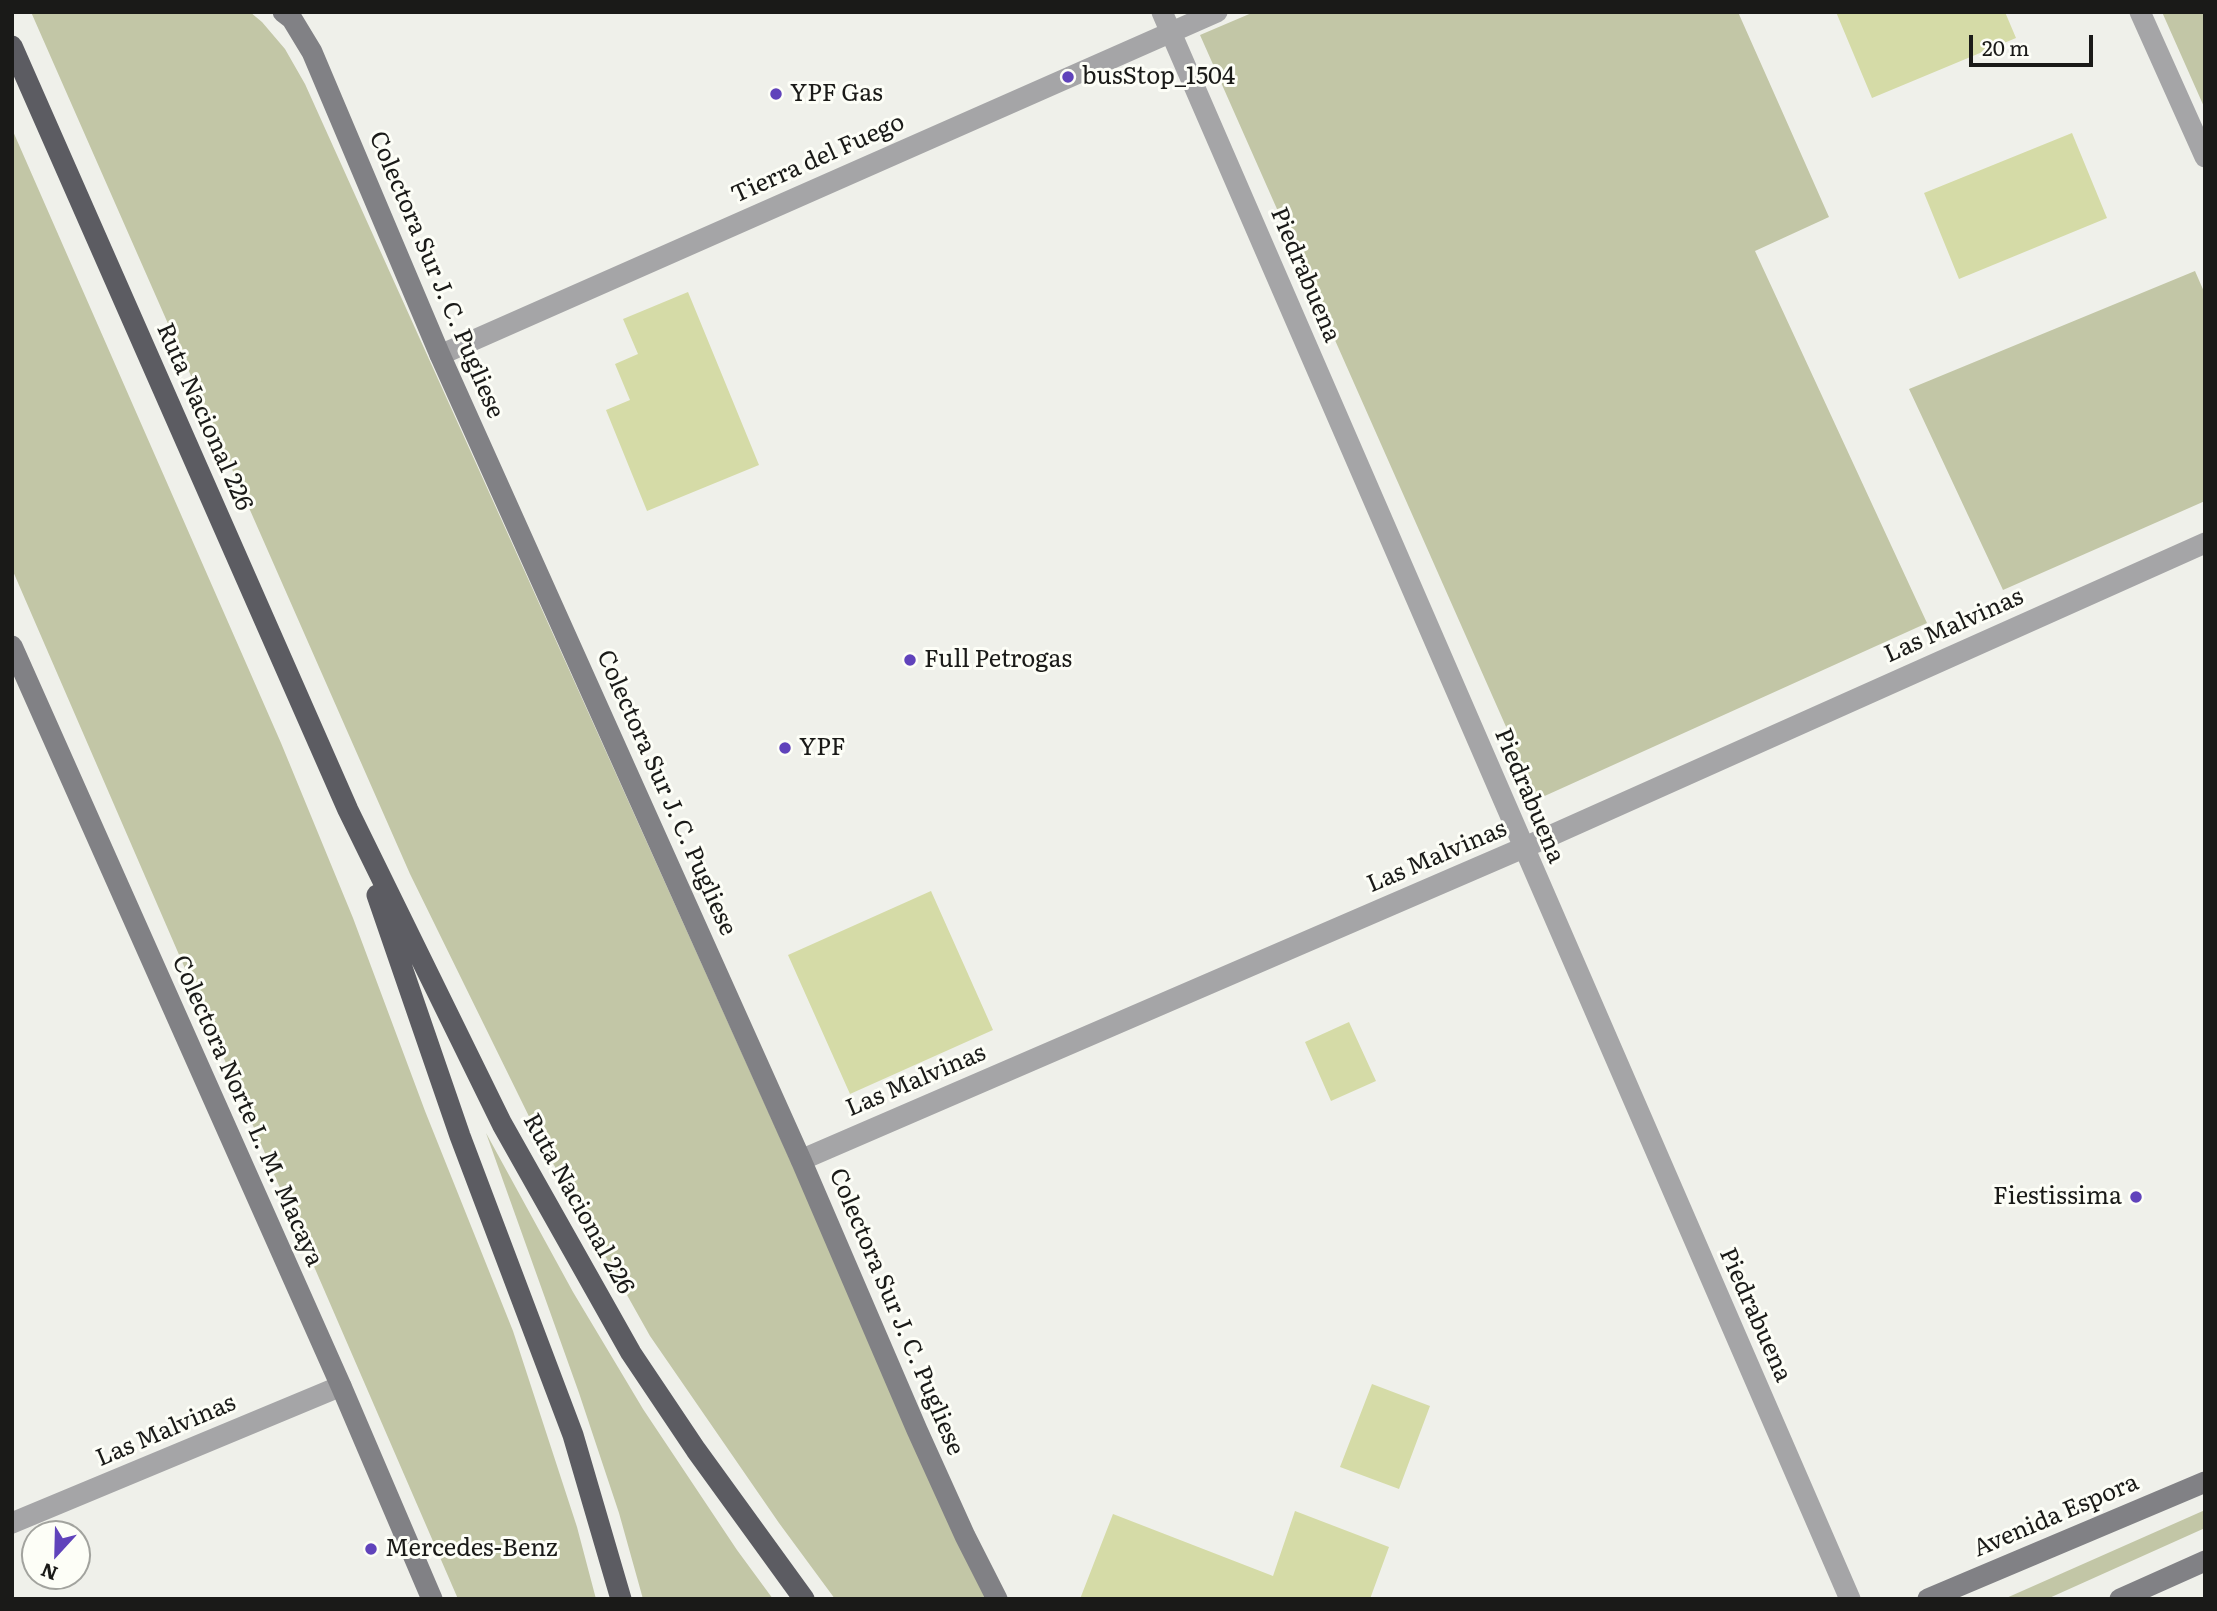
<!DOCTYPE html>
<html>
<head>
<meta charset="utf-8">
<style>
	body { margin:0 }
	#map { position:relative; width:2217px; height:1611px; overflow:hidden; background:#eff0ea; font-family:Literata,serif }
	canvas { display:block }
	.frame { position:absolute; inset:0; border:14px solid #1a1a18; pointer-events:none }
	.north { position:absolute; left:21px; top:1520px; width:70px; height:70px; box-sizing:border-box; background:#fdfef7; border:2px solid #a2a39e; border-radius:50%; rotate:202deg; font-size:19px; font-weight:700; line-height:28px; text-align:center; color:#1a1a18 }
	.north::after { content:''; display:block; margin:auto; width:24px; height:32px; background:#6043bb; clip-path:polygon(50% 0,100% 100%,50% 72%,0 100%) }
	.scale { position:absolute; left:1969px; top:35px; width:124px; height:32px; box-sizing:border-box; border:4px solid #1a1a18; border-top:0; padding-left:9px; font-size:21px; line-height:24px; white-space:nowrap; color:#1a1a18; -webkit-text-stroke:5px #fdfef7; paint-order:stroke }
</style>
</head>
<body>
<div id="map">
<canvas width="2217" height="1611"></canvas>
<div class="frame"></div>
<div class="north">N</div>
<div class="scale">20 m</div>
</div>
<script>
const context = document.querySelector('canvas').getContext('2d');
context.lineJoin = 'round';
function fill(path, color) {
  context.fillStyle = color;
  context.fill(path, 'evenodd');
}
function poly(rows) {
  const path = new Path2D();
  for (const r of rows) {
    path.moveTo(r[0], r[1]);
    for (let i = 2; i < r.length; i += 2) path.lineTo(r[i], r[i + 1]);
  }
  return path;
}
function trace(path, color, width, dash) {
  context.strokeStyle = color;
  context.lineWidth = width;
  context.lineCap = dash ? 'butt' : 'round';
  context.setLineDash(dash || []);
  context.stroke(path);
}
function drawText(font, color, halo, rows, align = 'center') {
  context.font = font + ' Literata,serif';
  context.lineWidth = 6;
  context.setLineDash([]);
  context.textBaseline = 'middle';
  context.strokeStyle = halo;
  context.fillStyle = color;
  for (const [text, x, y, turn = 0] of rows) {
    context.save();
    context.translate(x, y);
    context.rotate((+turn || 0) * Math.PI / 180);
    context.textAlign = isNaN(turn) ? turn : align;
    if (halo) context.strokeText(text, 0, 0);
    context.fillText(text, 0, 0);
    context.restore();
  }
}
fill(poly([
	[31,12,250,12,262,22,285,49,305,84,988,1599,835,1599,779,1523,650,1336,545,1149,410,874],
	[1254,12,1738,12,1829,217,1755,251,1927,623,1538,799,1200,35],
	[2162,12,2205,12,2205,109],
	[12,129,281,743,353,918,425,1111,513,1331,577,1527,596,1599,458,1599,12,569],
	[2195,271,2205,294,2205,501,2003,590,1909,389],
	[486,1133,573,1292,643,1409,737,1550,773,1599,643,1599,619,1513,579,1393],
	[2205,1510,2205,1528,2047,1599,2004,1599]
]), '#c2c6a6');
fill(poly([
	[1836,12,2005,12,2016,38,1872,98],
	[2072,133,2107,218,1959,279,1924,193],
	[688,292,759,465,647,511,606,410,630,400,615,364,638,354,623,319],
	[931,891,993,1030,850,1094,788,955],
	[1349,1022,1376,1081,1331,1101,1305,1042],
	[1372,1384,1430,1406,1399,1489,1340,1467],
	[1295,1511,1389,1547,1370,1599,1080,1599,1113,1514,1273,1576]
]), '#d5dba7');
trace(poly([
	[1162,12,1850,1599],
	[440,355,1217,12],
	[801,1160,1523,848,2205,543],
	[12,1523,341,1386]
]), '#a5a5a7', 21);
trace(poly([
	[2140,12,2205,157]
]), '#a5a5a7', 21);
trace(poly([
	[283,12,292,19,312,52,440,355,801,1160,917,1430,965,1536,997,1599],
	[12,646,341,1386,432,1599],
	[1928,1599,2205,1482],
	[2120,1599,2205,1561]
]), '#818185', 21);
trace(poly([
	[12,46,348,810,502,1124,631,1353,696,1450,804,1599],
	[377,895,460,1136,573,1435,621,1599]
]), '#5c5c62', 21);
for (const [x, y, r, color] of [
	[1068,77,7,"#6043bb"],
	[776,94,7,"#6043bb"],
	[910,660,7,"#6043bb"],
	[785,748,7,"#6043bb"],
	[2136,1197,7,"#6043bb"],
	[371,1549,7,"#6043bb"]
]) {
  const dot = new Path2D();
  dot.arc(x, y, r, 0, 2 * Math.PI);
  context.fillStyle = color;
  context.fill(dot);
  trace(dot, '#fdfef7', 2.5);
}
drawText('24px', '#1a1a18', '#fdfef7', [
	["busStop_1504",1082,77],
	["YPF Gas",790,94],
	["Full Petrogas",924,660],
	["YPF",799,748],
	["Fiestissima",2122,1197,"right"],
	["Mercedes-Benz",385,1549]
], 'left');
drawText('24px', '#1a1a18', '#fdfef7', [
	["Tierra del Fuego",818,159,-24],
	["Colectora Sur J. C. Pugliese",436,275,67],
	["Piedrabuena",1305,275,67],
	["Ruta Nacional 226",204,417,66],
	["Las Malvinas",1954,626,-24],
	["Colectora Sur J. C. Pugliese",666,793,66],
	["Piedrabuena",1529,796,67],
	["Las Malvinas",1437,857,-23],
	["Las Malvinas",916,1081,-23],
	["Colectora Norte L. M. Macaya",247,1111,66],
	["Ruta Nacional 226",578,1204,61],
	["Colectora Sur J. C. Pugliese",896,1312,67],
	["Piedrabuena",1755,1315,66],
	["Las Malvinas",166,1431,-23],
	["Avenida Espora",2056,1516,-23]
]);
</script>
</body>
</html>
